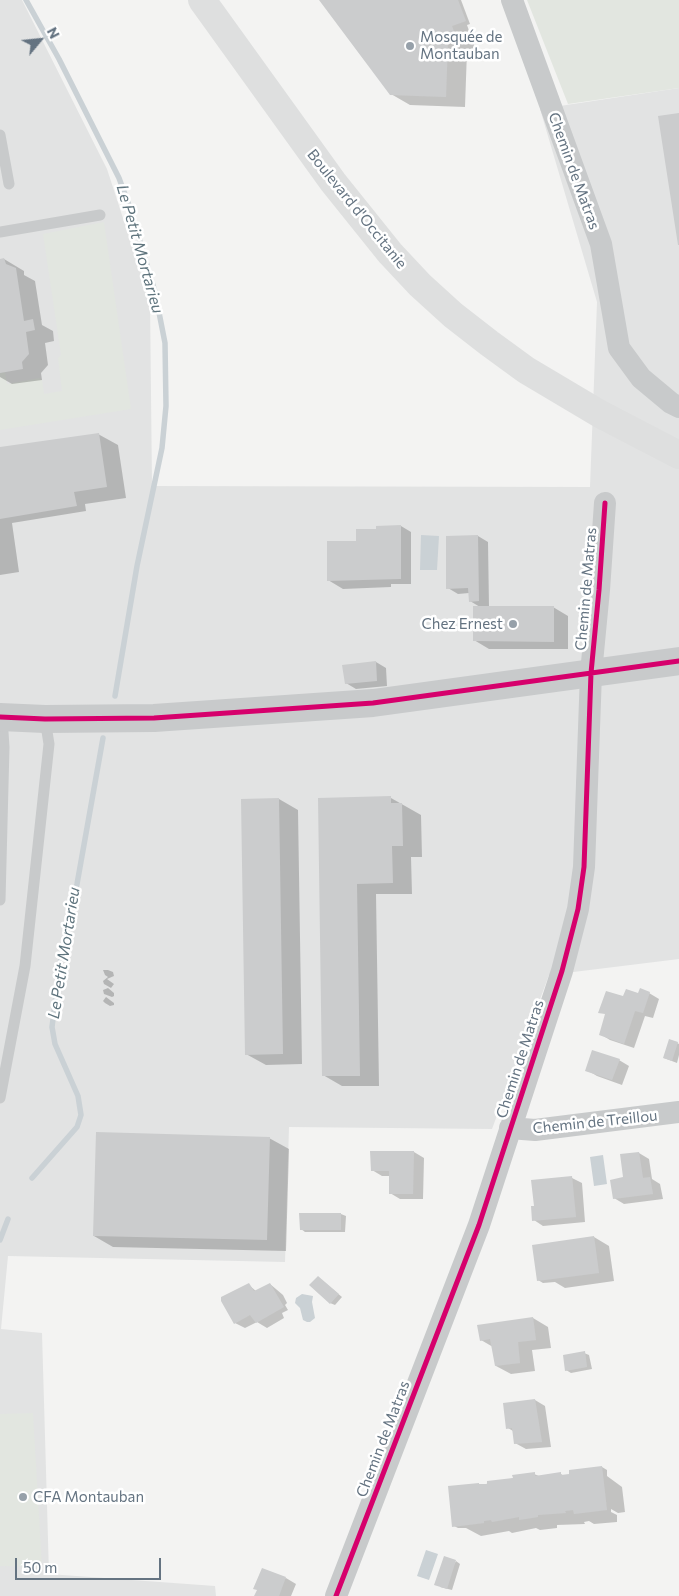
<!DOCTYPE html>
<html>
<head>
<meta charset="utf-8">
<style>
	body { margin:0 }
	#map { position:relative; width:679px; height:1596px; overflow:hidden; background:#f3f3f2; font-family:Commissioner,sans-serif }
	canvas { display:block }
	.north { position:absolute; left:15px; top:15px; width:50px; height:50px; -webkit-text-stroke:4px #fff; paint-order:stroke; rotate:62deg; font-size:14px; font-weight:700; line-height:20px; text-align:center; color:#647381 }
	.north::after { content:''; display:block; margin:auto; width:18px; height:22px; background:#647381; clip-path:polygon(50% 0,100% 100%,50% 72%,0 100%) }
	.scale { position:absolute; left:15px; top:1558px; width:146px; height:22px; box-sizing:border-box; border:2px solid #647381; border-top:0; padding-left:6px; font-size:15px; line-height:18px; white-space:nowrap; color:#647381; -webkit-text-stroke:4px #fff; paint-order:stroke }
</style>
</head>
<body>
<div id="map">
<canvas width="679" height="1596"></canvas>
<div class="north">N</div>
<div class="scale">50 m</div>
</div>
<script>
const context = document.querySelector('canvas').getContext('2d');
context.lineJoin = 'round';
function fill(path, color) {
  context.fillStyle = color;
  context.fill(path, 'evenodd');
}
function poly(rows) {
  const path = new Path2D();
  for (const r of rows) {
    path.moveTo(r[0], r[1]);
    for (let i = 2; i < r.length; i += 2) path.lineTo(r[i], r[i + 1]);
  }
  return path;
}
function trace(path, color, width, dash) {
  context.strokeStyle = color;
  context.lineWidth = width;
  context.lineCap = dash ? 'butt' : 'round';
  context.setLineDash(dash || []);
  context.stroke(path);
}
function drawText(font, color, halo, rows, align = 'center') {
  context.font = font + ' Commissioner,sans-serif';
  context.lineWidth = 5;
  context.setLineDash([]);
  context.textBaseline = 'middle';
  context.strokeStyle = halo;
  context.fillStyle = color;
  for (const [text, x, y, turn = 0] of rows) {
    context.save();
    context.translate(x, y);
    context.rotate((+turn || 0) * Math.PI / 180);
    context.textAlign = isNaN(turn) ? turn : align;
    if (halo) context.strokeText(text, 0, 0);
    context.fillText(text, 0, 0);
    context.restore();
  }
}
fill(poly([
	[0,0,22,0,107,169,150,301,152,486,590,487,597,302,540,109,679,88,679,959,549,975,492,1129,289,1127,285,1262,8,1256,1,1329,42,1333,49,1574,215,1586,216,1596,0,1596]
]), '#e2e3e3');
fill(poly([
	[527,0,679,0,679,88,568,104],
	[104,222,131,409,0,430,0,373,5,372,7,384,39,378,42,380,44,394,62,391,58,358,61,355,43,234],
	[33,1413,42,1567,0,1566,0,1414]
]), '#e2e6e0');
fill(poly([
	[421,535,439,536,437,570,420,570],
	[603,1155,607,1184,594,1186,590,1157],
	[302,1294,313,1296,312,1302,315,1318,310,1322,307,1322,303,1320,300,1308,295,1303,296,1298],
	[426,1550,438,1554,429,1580,417,1576]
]), '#cad1d5');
fill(poly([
	[321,0,461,0,470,24,467,25,475,48,467,51,465,107,410,105,391,94],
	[4,259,24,271,24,275,35,281,42,325,53,331,54,341,45,343,48,365,41,373,42,380,12,384,0,377,0,260],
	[98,434,118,445,126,498,85,504,86,511,12,523,19,572,0,575,0,449],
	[401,526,411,532,411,584,391,584,391,587,343,589,328,580,357,542,376,531],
	[478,536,488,542,489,607,553,607,568,616,568,649,489,649,474,640,480,607,470,601,469,593,458,594,448,588,447,537],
	[376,662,386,668,387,686,356,689,346,683],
	[391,798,421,815,422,857,411,857,412,894,376,894,379,1086,342,1086,323,1075,319,799],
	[279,799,298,810,302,1064,266,1065,246,1054],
	[103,970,108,970,113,972,114,976,107,979,114,984,111,988,104,984,103,981,108,977,105,975],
	[108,988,114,993,114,996,112,997,104,994,103,990],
	[649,993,659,999,653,1018,645,1016,634,1048,610,1040,600,1034,624,998],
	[106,997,114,1003,114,1005,110,1006,105,1003,103,1001],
	[677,1043,679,1044,679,1055,677,1063,664,1058],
	[619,1060,629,1066,622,1085,597,1076,587,1070],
	[269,1138,289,1149,286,1251,113,1247,94,1236],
	[414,1152,424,1158,423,1199,400,1199,390,1193,390,1176,382,1176,372,1170],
	[639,1153,649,1159,652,1179,660,1184,663,1199,624,1204,614,1198],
	[572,1178,582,1183,585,1222,543,1226,534,1220,535,1207],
	[341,1214,346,1216,345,1232,305,1232,301,1229],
	[594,1237,609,1246,614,1281,565,1288,555,1282,543,1283,538,1280],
	[318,1277,342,1297,335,1305,330,1303],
	[270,1284,283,1295,287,1303,285,1305,288,1310,282,1313,284,1318,267,1328,257,1322,245,1328,235,1323,249,1285,257,1292],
	[533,1318,548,1327,551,1348,532,1350,535,1371,511,1374,496,1366,493,1347,481,1340],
	[584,1353,589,1355,592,1369,571,1373,566,1370],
	[535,1400,545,1406,551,1447,526,1449,515,1443,513,1431,508,1428],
	[602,1467,607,1470,607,1476,622,1487,625,1512,618,1513,611,1509,611,1512,617,1515,617,1522,594,1524,589,1521,584,1522,585,1524,557,1525,557,1528,540,1530,536,1528,512,1533,509,1531,481,1536,466,1528,458,1528,454,1526,481,1485,534,1474,539,1476,561,1474,564,1476],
	[456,1561,460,1564,452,1590,440,1587],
	[286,1578,296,1584,291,1596,255,1596,258,1590]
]), '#0003');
trace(poly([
	[26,0,59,59,119,178,131,211,155,292,165,343,166,406,162,448,137,566,115,696],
	[32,1178,77,1127,81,1115,78,1096,55,1044,52,1027,61,957,77,884,103,738],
	[0,1240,8,1219]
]), '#cad1d5', 5.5);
fill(poly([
	[319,0,458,0,466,21,452,26,456,37,448,40,446,97,390,95],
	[679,113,679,245,678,245,658,116],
	[4,258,6,264,16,268,24,321,33,319,35,330,26,332,29,354,22,362,23,369,0,373,0,259],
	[99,433,107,487,74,492,77,506,0,519,0,447],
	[401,525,401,579,327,581,327,541,356,541,356,529,376,529,376,526],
	[478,535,479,601,469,602,468,588,446,589,446,536],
	[473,606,554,606,554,642,473,641],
	[376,661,377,681,345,684,342,665],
	[391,796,391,803,402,803,403,846,392,846,393,883,357,884,360,1076,322,1076,318,798],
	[279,798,283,1054,245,1055,241,799],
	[640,988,650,992,643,1013,635,1011,624,1044,599,1035,605,1014,598,1013,606,991,623,996,626,989,638,993],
	[669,1039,678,1042,672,1061,663,1058],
	[592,1050,620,1059,612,1080,585,1071],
	[96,1132,270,1137,267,1240,93,1236],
	[370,1151,414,1151,413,1194,389,1194,389,1171,371,1171],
	[639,1152,643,1178,650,1177,653,1194,613,1199,610,1180,623,1177,620,1154],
	[572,1176,576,1217,532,1221,531,1206,534,1206,531,1180],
	[299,1213,341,1213,341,1230,300,1230],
	[594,1236,599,1273,537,1281,532,1245],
	[318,1276,339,1294,330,1304,309,1285],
	[249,1283,254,1291,270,1283,284,1307,256,1323,250,1315,234,1324,221,1301,221,1297],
	[533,1317,536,1340,518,1342,520,1363,495,1366,490,1339,480,1341,477,1325],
	[585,1351,587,1367,565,1371,563,1355],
	[535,1399,542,1442,514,1444,512,1428,506,1429,503,1403],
	[602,1466,607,1510,574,1514,573,1510,565,1511,566,1513,538,1515,538,1517,519,1520,519,1517,492,1522,491,1520,484,1521,484,1523,452,1527,448,1486,479,1483,479,1484,487,1484,487,1481,513,1478,512,1475,535,1472,535,1476,561,1472,561,1475,569,1474,569,1470],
	[444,1556,456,1560,447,1589,434,1585],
	[262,1568,286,1577,279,1596,254,1596,257,1590,253,1589]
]), '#cbcccd');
trace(poly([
	[0,135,9,184],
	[0,232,100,215],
	[0,900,4,747,2,717],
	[0,1098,25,966,49,744,45,719]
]), '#c8cacb', 11);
trace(poly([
	[512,0,601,244,619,348,641,378,671,403,679,407],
	[510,1128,535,1130,679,1112],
	[336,1596,479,1225,562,971,578,909,584,867,591,673,599,590,605,503]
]), '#c8cacb', 22);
trace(poly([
	[0,717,45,719,154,718,373,703,679,661]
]), '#c8cacb', 28);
trace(poly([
	[202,0,333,182,390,253,420,285,453,315,489,343,526,370,600,414,679,455]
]), '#dedfdf', 28);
trace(poly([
	[0,717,45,719,154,718,373,703,679,661],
	[336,1596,479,1225,562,971,578,909,584,867,591,673,599,590,605,503]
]), '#d6006c', 5);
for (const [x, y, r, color] of [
	[410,46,5,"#96a0a9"],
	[513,624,5,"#96a0a9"],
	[23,1497,5,"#96a0a9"]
]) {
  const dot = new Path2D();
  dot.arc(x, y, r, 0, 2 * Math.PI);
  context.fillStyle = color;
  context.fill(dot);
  trace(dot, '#fff', 2);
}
drawText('15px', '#647381', '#fff', [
	["Mosquée de",420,37],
	["Montauban",420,54],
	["Chez Ernest",503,624,"right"],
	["CFA Montauban",33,1497]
], 'left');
drawText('15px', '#647381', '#fff', [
	["Chemin de Matras",574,171,70],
	["Boulevard d'Occitanie",357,209,51],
	["Chemin de Matras",586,589,-85],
	["Chemin de Matras",520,1059,-72],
	["Chemin de Treillou",595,1122,-6],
	["Chemin de Matras",383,1439,-69]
]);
drawText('italic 16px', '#60757e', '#fff', [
	["Le Petit Mortarieu",140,249,74],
	["Le Petit Mortarieu",64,953,-81]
]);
</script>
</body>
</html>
